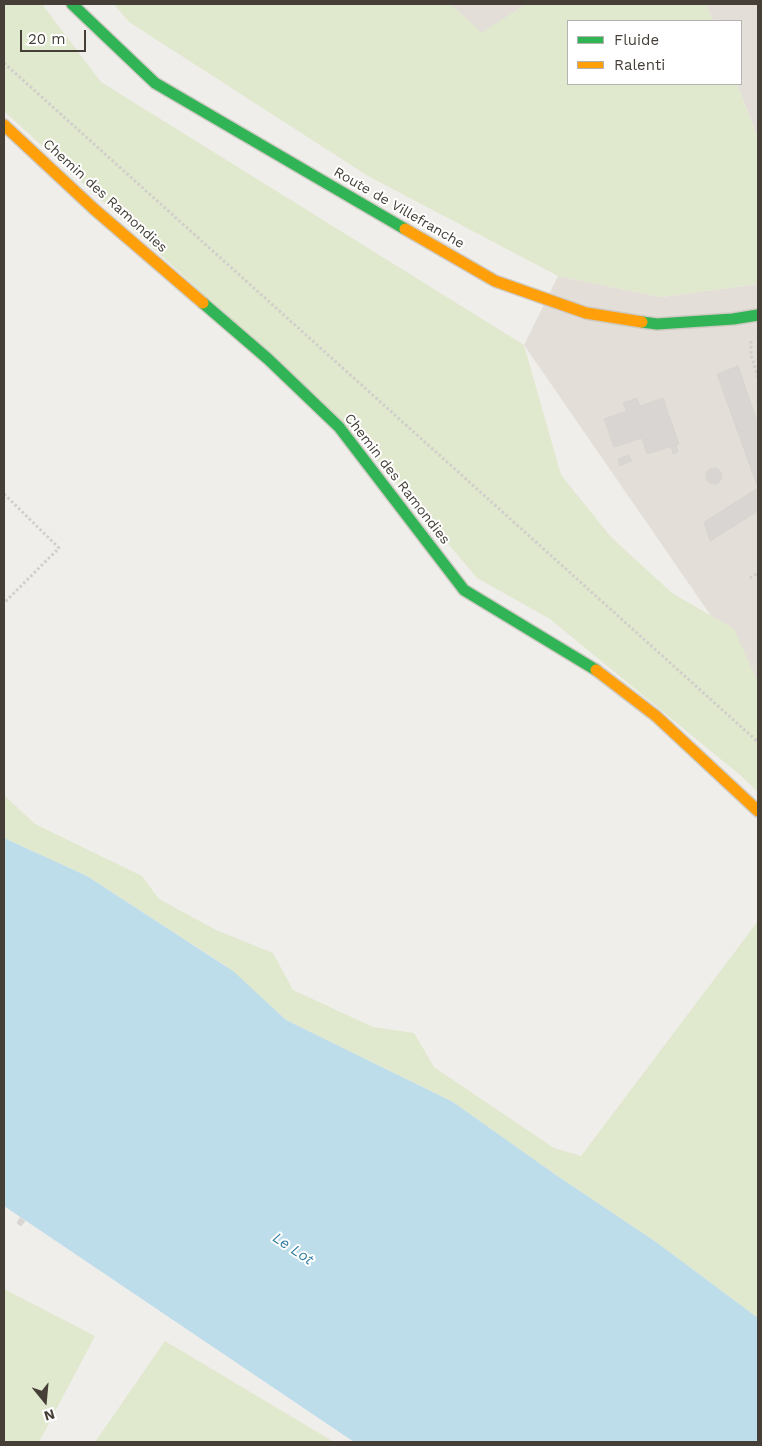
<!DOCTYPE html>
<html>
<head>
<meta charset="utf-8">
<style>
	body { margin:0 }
	#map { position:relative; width:762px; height:1446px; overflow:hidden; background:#f0eeeb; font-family:"Work Sans",sans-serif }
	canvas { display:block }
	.frame { position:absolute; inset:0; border:5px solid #453f37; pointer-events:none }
	.legend { position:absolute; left:567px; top:20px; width:175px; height:65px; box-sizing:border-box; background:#fff; border:1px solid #b5b2af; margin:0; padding:6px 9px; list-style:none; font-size:15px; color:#453f37 }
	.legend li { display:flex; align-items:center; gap:10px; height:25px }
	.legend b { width:25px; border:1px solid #b5b2af }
	.north { position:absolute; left:20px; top:1376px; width:50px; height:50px; -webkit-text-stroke:4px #fff; paint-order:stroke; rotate:163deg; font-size:14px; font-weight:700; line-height:20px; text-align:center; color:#453f37 }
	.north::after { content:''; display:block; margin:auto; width:18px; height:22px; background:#453f37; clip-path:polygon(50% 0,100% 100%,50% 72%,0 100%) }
	.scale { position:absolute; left:20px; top:30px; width:66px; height:22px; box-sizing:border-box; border:2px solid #453f37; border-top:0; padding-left:6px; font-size:15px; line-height:18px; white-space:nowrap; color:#453f37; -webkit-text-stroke:4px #fff; paint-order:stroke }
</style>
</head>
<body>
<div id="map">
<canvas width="762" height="1446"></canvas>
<div class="frame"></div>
<ul class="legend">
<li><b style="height:6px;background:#30b455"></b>Fluide</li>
<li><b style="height:6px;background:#ff9f0a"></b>Ralenti</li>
</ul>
<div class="north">N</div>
<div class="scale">20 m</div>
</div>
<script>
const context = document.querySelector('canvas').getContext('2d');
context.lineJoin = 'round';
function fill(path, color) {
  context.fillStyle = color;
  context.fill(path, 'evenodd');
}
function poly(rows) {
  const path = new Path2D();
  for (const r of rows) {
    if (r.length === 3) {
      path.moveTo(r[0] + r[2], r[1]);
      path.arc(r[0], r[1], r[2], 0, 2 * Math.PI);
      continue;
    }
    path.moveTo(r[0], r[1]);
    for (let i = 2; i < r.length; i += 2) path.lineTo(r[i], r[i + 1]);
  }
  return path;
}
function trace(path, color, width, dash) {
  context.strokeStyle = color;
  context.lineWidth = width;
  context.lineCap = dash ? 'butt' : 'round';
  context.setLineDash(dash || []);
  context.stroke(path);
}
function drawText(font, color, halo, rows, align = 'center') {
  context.font = font + ' "Work Sans",sans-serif';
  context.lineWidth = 4;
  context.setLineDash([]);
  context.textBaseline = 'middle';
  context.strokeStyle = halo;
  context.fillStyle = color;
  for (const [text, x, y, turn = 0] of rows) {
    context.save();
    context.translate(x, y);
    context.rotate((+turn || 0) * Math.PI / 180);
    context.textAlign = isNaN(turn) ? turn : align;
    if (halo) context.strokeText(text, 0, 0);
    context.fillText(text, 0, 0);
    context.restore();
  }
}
fill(poly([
	[450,4,526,4,482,34],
	[706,4,758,4,758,139,737,84,741,84,741,21,713,21],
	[558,276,661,297,758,284,758,684,524,345]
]), '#e3dfd8');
fill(poly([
	[4,4,42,4,101,82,524,345,561,475,611,537,672,593,734,629,758,683,758,792,740,775,550,619,477,578,353,432,4,111],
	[114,4,450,4,482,33,526,4,706,4,713,21,568,21,568,84,737,84,758,139,758,284,661,297,558,276,368,176,129,22],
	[4,795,35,824,142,876,159,899,216,930,273,953,293,990,373,1027,414,1033,434,1067,554,1148,581,1156,758,921,758,1318,656,1242,556,1175,453,1102,286,1020,226,966,87,876,4,838],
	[4,1289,95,1336,39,1442,4,1442],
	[165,1341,334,1442,95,1442]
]), '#e0e8cd');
fill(poly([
	[4,838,87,876,233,971,286,1020,453,1102,556,1175,656,1242,758,1318,758,1442,354,1442,4,1206]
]), '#beddeb');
const building = poly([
	[738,366,758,424,758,511,710,541,704,522,758,488,717,374,738,366],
	[637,398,640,406,663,398,679,444,647,454,642,438,614,447,604,419,627,411,623,403,637,398],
	[676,445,678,452,673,454,671,447,676,445],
	[629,455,632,461,620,466,618,459,629,455],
	[714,476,8],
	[20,1218,25,1221,21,1226,17,1223,20,1218]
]);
fill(building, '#d8d5d2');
trace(building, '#d8d5d1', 1);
const fast = poly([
	[72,4,155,83,405,229],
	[203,303,268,359,339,427,464,590,596,670],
	[642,322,657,324,733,319,758,315]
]);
const slow = poly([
	[4,125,94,209,203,303],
	[405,229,495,281,586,313,642,322],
	[596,670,656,716,758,811]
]);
trace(fast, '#cecac2', 14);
trace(slow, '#cecac2', 14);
trace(poly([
	[4,63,758,742],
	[751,341,751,355,758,378],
	[4,494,59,548,4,603],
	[750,578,758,573]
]), '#d1cecb', 3, [2.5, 2.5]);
trace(fast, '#30b455', 11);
trace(slow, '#ff9f0a', 11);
drawText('14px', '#453f37', '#fff', [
	["Chemin des Ramondies",105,196,42],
	["Route de Villefranche",399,208,30],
	["Chemin des Ramondies",397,479,52]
]);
drawText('italic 15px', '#367ea1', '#fff', [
	["Le Lot",293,1249,34]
]);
</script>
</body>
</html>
